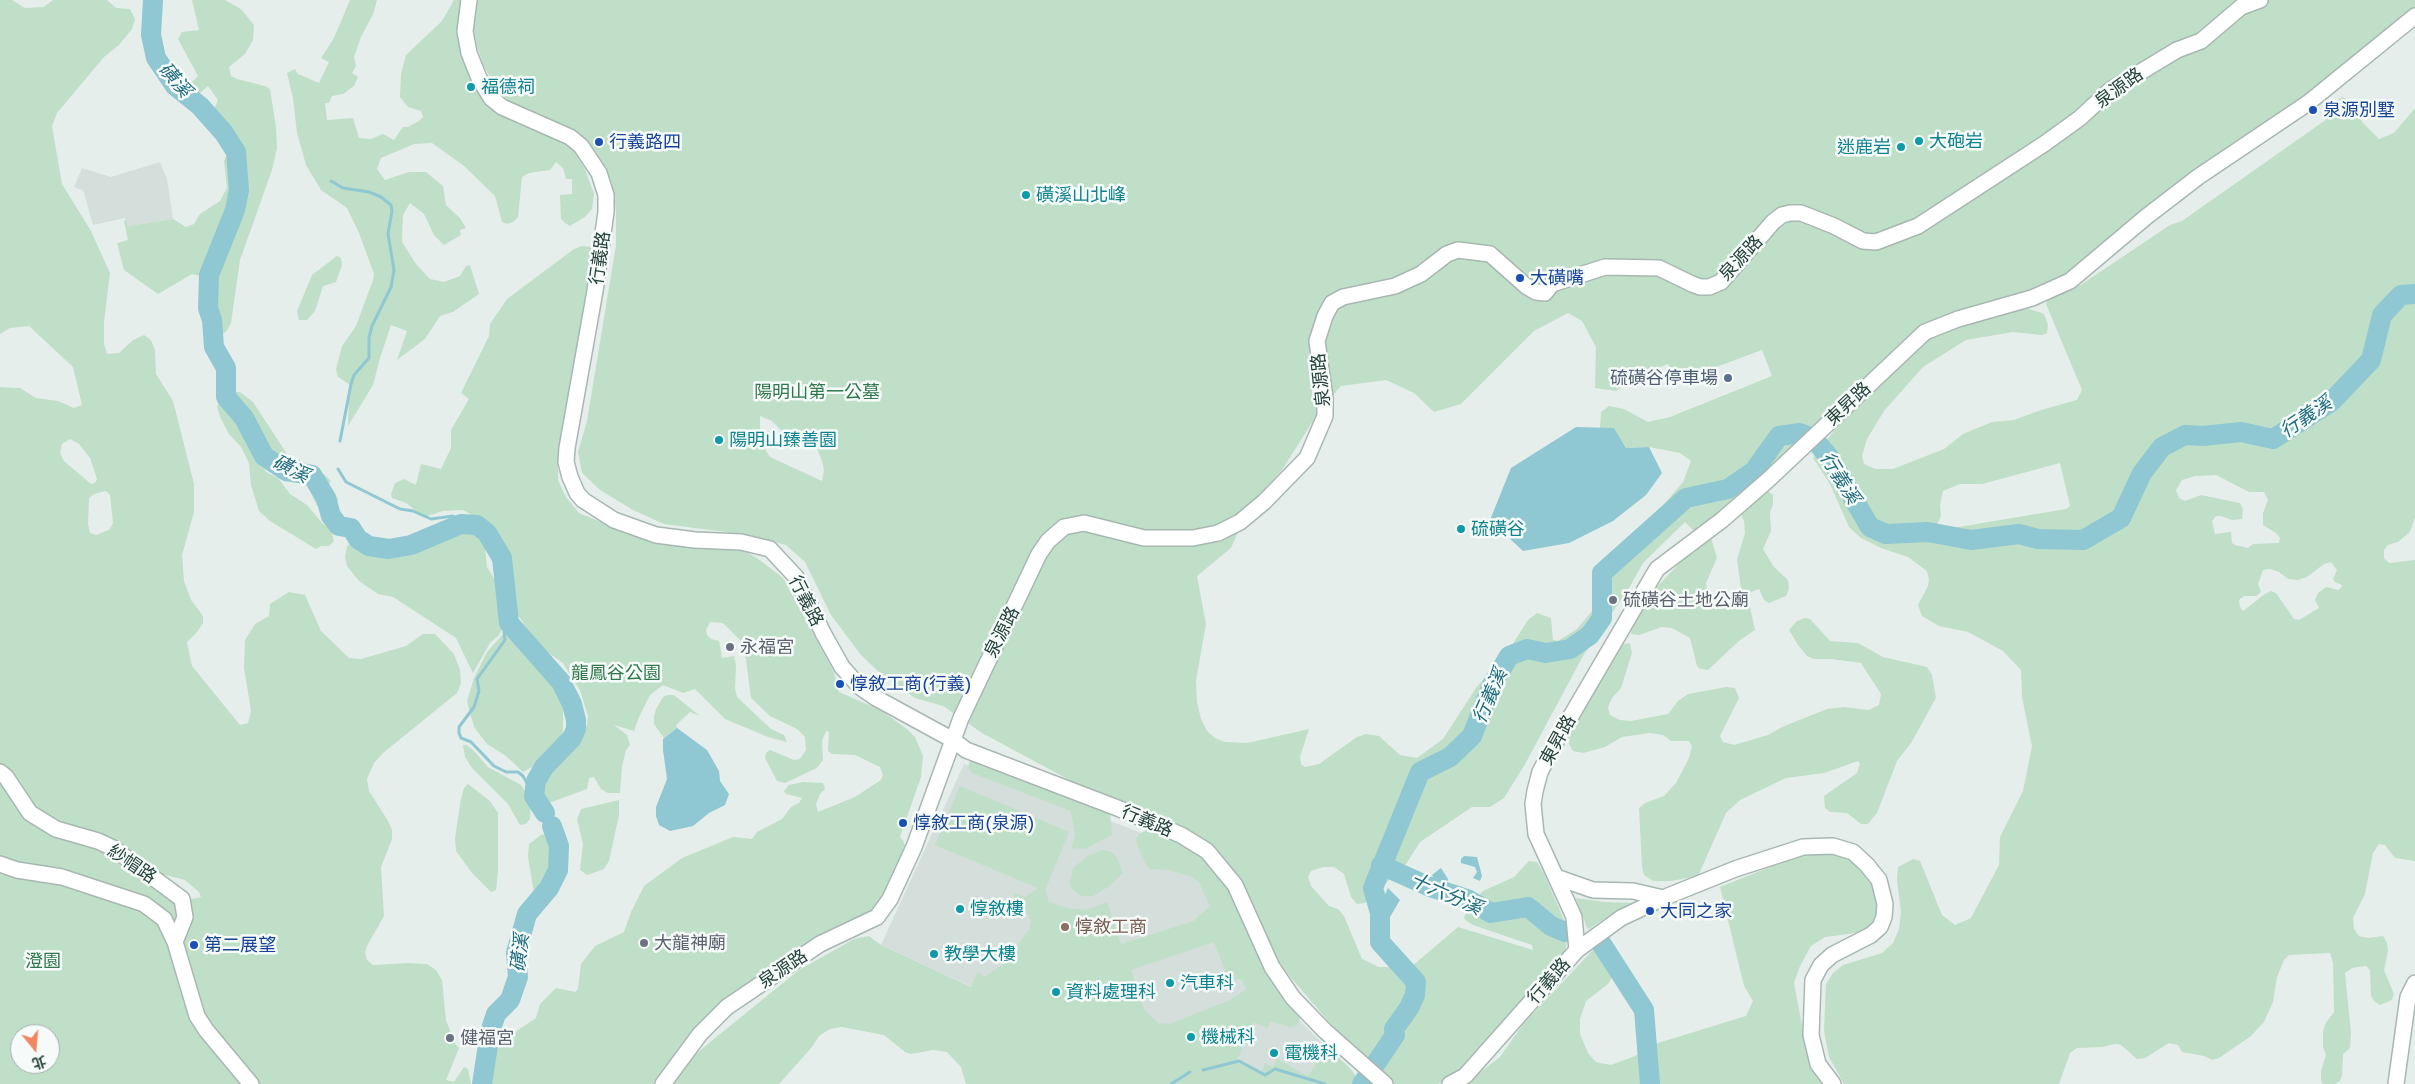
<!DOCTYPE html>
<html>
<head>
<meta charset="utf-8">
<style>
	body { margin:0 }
	#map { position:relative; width:2415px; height:1084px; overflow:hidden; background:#e6eeeb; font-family:"Golos Text","Noto Sans TC",sans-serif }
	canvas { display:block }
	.north { position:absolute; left:10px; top:1024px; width:50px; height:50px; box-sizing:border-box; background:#f6fbf9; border:1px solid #a2b1ad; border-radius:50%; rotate:163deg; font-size:14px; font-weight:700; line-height:20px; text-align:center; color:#24413a }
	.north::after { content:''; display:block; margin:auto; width:18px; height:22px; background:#f18761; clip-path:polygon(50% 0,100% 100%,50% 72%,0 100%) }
</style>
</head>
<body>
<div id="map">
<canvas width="2415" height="1084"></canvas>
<div class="north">北</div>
</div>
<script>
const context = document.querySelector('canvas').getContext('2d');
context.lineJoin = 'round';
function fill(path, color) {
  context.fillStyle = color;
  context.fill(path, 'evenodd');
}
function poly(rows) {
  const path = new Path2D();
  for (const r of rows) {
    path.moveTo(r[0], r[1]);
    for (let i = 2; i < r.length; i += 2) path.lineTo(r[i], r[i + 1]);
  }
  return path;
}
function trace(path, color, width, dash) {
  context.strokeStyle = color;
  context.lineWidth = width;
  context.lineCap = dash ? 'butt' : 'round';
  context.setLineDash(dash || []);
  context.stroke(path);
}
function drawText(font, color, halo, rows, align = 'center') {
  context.font = font + ' "Golos Text","Noto Sans TC",sans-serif';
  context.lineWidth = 5;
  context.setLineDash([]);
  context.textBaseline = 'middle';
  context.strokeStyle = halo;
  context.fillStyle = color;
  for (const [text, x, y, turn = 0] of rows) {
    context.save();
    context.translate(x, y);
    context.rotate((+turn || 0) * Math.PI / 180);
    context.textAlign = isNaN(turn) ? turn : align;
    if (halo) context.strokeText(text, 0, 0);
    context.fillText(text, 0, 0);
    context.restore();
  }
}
fill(poly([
	[160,162,167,179,173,219,128,226,125,218,93,225,83,190,74,187,82,168,111,177],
	[964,764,1193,853,1279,1000,1326,1047,1303,1084,1141,1084,972,987,881,945]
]), '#d4deda');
fill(poly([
	[0,0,12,0,25,8,44,7,53,0,107,0,116,8,130,9,135,19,132,29,119,45,104,57,57,113,52,126,62,184,91,231,110,273,104,322,104,344,107,354,119,353,133,340,144,335,151,340,155,350,156,374,173,401,194,484,194,512,182,555,184,581,191,600,203,616,203,623,197,632,187,642,192,666,240,725,248,723,251,711,244,668,245,640,255,624,269,616,270,604,289,592,305,595,321,631,349,658,361,659,406,646,423,634,435,634,454,654,460,670,461,683,457,693,383,753,374,763,367,779,369,791,388,821,392,830,392,839,381,867,384,916,367,946,365,953,367,960,373,965,408,963,427,964,436,970,442,980,446,1020,455,1044,459,1048,446,1080,454,1082,464,1067,468,1069,471,1084,0,1084,0,387,20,388,36,398,58,401,74,408,82,405,73,367,29,326,10,328,0,334],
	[70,439,79,444,90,458,97,479,95,483,91,484,64,461,60,453,62,444],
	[106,491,110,495,113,523,109,530,96,535,90,533,88,524,89,498,94,494],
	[166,875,185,880,199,892,201,897,187,900,159,887],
	[20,1034,50,1034,50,1064,20,1064],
	[192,0,225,0,241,9,254,25,253,40,245,54,229,67,231,76,237,79,265,86,270,89,276,127,277,148,272,170,240,260,231,323,226,332,221,334,215,333,202,293,201,276,192,274,158,294,124,270,117,243,128,240,124,221,126,220,128,226,173,219,186,227,194,224,200,214,220,201,227,188,224,161,229,151,216,130,212,114,218,100,208,86,192,100,182,94,182,92,198,76,178,39,182,32,199,30],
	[350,0,377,0,373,14,361,37,354,57,356,66,352,73,358,77,354,86,343,94,332,96,329,103,325,103,327,120,353,118,359,138,371,139,383,134,394,140,403,127,408,127,419,121,423,117,421,111,408,107,400,97,401,74,406,55,442,21,454,0,463,0,491,105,518,124,557,137,573,149,584,167,594,194,592,209,585,217,570,226,565,223,561,219,560,195,572,194,572,179,566,179,563,168,556,162,550,170,529,173,522,177,518,217,513,222,507,224,502,222,495,196,464,166,432,143,414,144,381,158,377,169,385,180,409,172,426,172,443,186,446,205,460,218,466,228,460,230,461,235,444,245,434,235,424,214,410,203,403,215,402,242,416,264,430,279,444,282,460,276,466,266,470,265,479,294,453,312,440,316,425,339,397,360,407,331,391,325,380,358,373,385,348,426,349,384,338,377,336,369,342,346,356,326,373,280,374,274,359,233,347,208,321,190,306,165,297,133,293,98,287,73,295,69,298,74,319,83,329,62,321,58,334,38],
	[478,0,2415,0,2415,13,2066,279,2024,296,1959,312,1830,413,1710,521,1694,531,1685,522,1643,563,1629,588,1583,656,1524,766,1504,798,1490,807,1472,807,1420,842,1406,864,1365,903,1357,904,1351,897,1344,874,1334,867,1323,867,1311,871,1308,877,1311,886,1329,906,1338,909,1344,916,1362,959,1379,967,1411,967,1458,927,1533,950,1532,945,1473,925,1464,919,1467,908,1483,891,1514,877,1529,861,1537,862,1544,874,1568,929,1565,956,1458,1075,1438,1084,1383,1084,1279,964,1242,897,1206,845,1075,783,982,733,943,706,915,698,883,676,861,655,831,615,805,562,786,545,742,534,664,524,633,510,600,490,582,473,578,452,587,421,616,245,616,211,611,180,602,162,581,136,516,107,497,90,483,64,476,43,473,22],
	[1568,313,1582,321,1596,347,1595,388,1616,391,1640,375,1668,364,1671,371,1684,379,1762,350,1772,376,1670,417,1648,422,1624,409,1609,406,1601,412,1600,428,1614,428,1626,448,1649,447,1680,453,1691,461,1683,482,1635,538,1603,564,1594,585,1592,611,1577,629,1558,641,1553,640,1551,618,1537,613,1528,620,1510,648,1476,688,1443,739,1417,758,1400,755,1379,736,1366,734,1357,737,1319,764,1305,767,1301,764,1300,757,1309,729,1247,743,1225,742,1215,738,1207,731,1201,719,1197,702,1196,681,1206,624,1197,576,1231,548,1250,505,1282,470,1318,413,1341,386,1386,380,1414,393,1434,412,1461,404,1534,331],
	[760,416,772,421,783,432,815,444,822,461,824,470,822,481,770,457,760,441],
	[2342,97,2349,100,2363,123,2379,139,2394,133,2415,108,2415,517,2410,532,2398,542,2388,545,2384,550,2384,558,2389,563,2415,560,2415,861,2395,858,2385,845,2379,844,2373,853,2365,894,2353,918,2354,929,2359,936,2368,938,2383,936,2387,943,2388,951,2384,970,2394,994,2392,1000,2380,1005,2374,1001,2371,996,2370,970,2366,966,2352,968,2345,973,2351,1033,2350,1048,2343,1054,2342,1075,2340,1081,2335,1084,2323,1084,2321,1081,2321,1071,2326,1055,2323,1047,2323,1032,2325,1024,2334,1012,2333,963,2330,953,2289,955,2284,960,2277,977,2273,1002,2264,1022,2251,1036,2219,1058,2212,1060,2204,1056,2182,1052,2178,1045,2169,1043,2145,1058,2137,1059,2121,1045,2115,1044,2103,1047,2077,1048,2070,1053,2059,1084,1844,1084,1829,1057,1824,1031,1826,984,1833,973,1843,965,1882,953,1893,943,1899,929,1901,912,1897,880,1898,867,1913,859,1920,861,1942,915,1955,925,1971,918,1999,865,2000,837,2023,791,2032,746,2022,697,2021,670,2003,651,1968,632,1939,626,1922,616,1918,605,1928,586,1929,579,1927,571,1908,557,1881,548,1861,538,1849,527,1830,484,1813,458,1816,453,1847,415,1929,337,1968,319,2024,307,2044,314,2048,325,2047,333,2042,335,2013,332,1966,340,1923,367,1884,411,1867,439,1862,456,1864,464,1876,469,1893,469,1944,449,1963,434,1992,422,2014,420,2041,410,2077,400,2082,390,2046,304,2050,295,2076,288,2170,225,2182,221,2327,119,2329,108],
	[2060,463,2070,506,2066,509,1941,530,1935,528,1941,516,1940,505,1943,491,1960,484,1982,484],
	[2216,475,2249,492,2264,492,2268,500,2263,513,2263,525,2276,533,2280,538,2279,543,2253,544,2248,548,2235,545,2232,543,2231,532,2215,534,2212,521,2216,516,2221,516,2232,520,2242,519,2243,509,2240,503,2201,495,2185,501,2179,498,2176,490,2182,480,2195,476],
	[2331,562,2337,570,2333,579,2335,582,2342,585,2341,588,2338,590,2326,587,2318,593,2315,600,2319,608,2299,620,2294,619,2276,593,2271,591,2265,594,2243,611,2240,607,2239,600,2244,596,2256,596,2261,592,2258,584,2263,570,2270,569,2279,572,2288,579,2298,580,2307,577,2324,564],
	[582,246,595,247,558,456,558,480,566,497,579,513,638,537,743,550,757,558,783,578,834,672,839,692,880,710,907,729,915,737,923,756,921,777,900,837,903,840,906,849,884,898,870,913,754,982,656,1084,490,1084,495,1063,490,1041,500,1042,536,1018,540,1004,556,988,575,992,578,989,581,964,595,946,624,932,631,912,644,886,682,858,733,837,752,839,757,832,782,819,791,807,799,803,802,798,786,794,784,791,789,785,803,782,823,783,825,789,820,794,816,804,818,812,855,797,881,780,883,775,880,767,855,755,832,754,828,751,829,732,826,731,822,741,823,760,817,768,785,783,777,781,765,758,766,753,770,750,794,760,800,759,806,750,805,737,797,729,770,716,751,698,746,660,740,640,723,623,710,622,706,630,707,635,711,639,719,641,722,658,734,656,736,665,735,689,737,697,771,729,784,735,787,742,768,737,725,719,695,689,683,693,663,685,650,695,639,717,634,731,614,725,627,735,630,745,626,750,622,767,620,793,608,793,601,789,594,777,589,778,587,789,549,803,544,800,540,785,542,776,548,767,580,737,587,725,588,716,580,690,563,663,538,646,518,615,505,547,481,520,463,510,443,511,424,517,406,503,392,498,391,494,395,483,404,479,416,485,421,464,441,469,451,448,451,430,469,399,461,393,489,336,490,324,507,299,574,249],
	[337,256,341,258,342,265,336,282,323,286,315,311,307,320,299,320,297,311,312,275],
	[236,392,240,392,253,402,287,454,318,469,331,481,328,485,338,498,337,506,332,510,325,510,317,506,308,487,300,478,289,475,259,456,266,472,278,478,290,494,307,505,323,524,331,529,334,541,329,546,321,546,316,549,270,521,259,511,251,485,249,463,241,447,229,434,220,417,217,406,220,403,246,428,243,414,235,400],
	[1767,490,1773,495,1773,504,1770,513,1771,531,1763,549,1774,567,1788,580,1789,589,1786,596,1769,603,1764,600,1759,589,1751,592,1749,603,1755,630,1740,640,1708,670,1700,669,1697,666,1690,638,1672,628,1662,627,1639,635,1631,634,1632,627,1657,587,1688,554,1711,538,1717,558,1706,583,1709,603,1712,608,1719,609,1734,601,1741,588,1737,560,1745,533,1744,521,1739,511],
	[464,528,475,534,485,546,487,567,500,588,498,606,503,628,499,635,490,643,473,673,456,638,393,597,378,594,359,581,347,566,345,557,347,546,355,541,364,541,393,553],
	[1805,618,1810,619,1830,641,1858,643,1883,657,1927,667,1932,675,1936,698,1911,743,1897,761,1877,813,1868,824,1861,824,1847,813,1830,812,1825,808,1824,796,1857,773,1860,764,1858,761,1824,773,1786,778,1740,800,1726,813,1698,876,1671,881,1653,881,1644,875,1642,867,1639,808,1645,803,1664,796,1676,783,1689,758,1692,746,1689,741,1671,741,1663,735,1650,733,1622,737,1605,747,1583,753,1573,751,1569,744,1570,734,1618,645,1630,643,1632,653,1621,688,1612,698,1608,707,1610,715,1620,720,1631,721,1668,714,1678,701,1688,694,1726,687,1735,688,1739,698,1720,736,1723,742,1734,745,1768,735,1782,727,1827,709,1844,707,1869,710,1879,705,1881,694,1861,663,1832,659,1814,659,1807,656,1798,645,1789,630,1797,621],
	[504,633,510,633,521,644,554,686,563,707,563,732,556,745,532,767,523,772,506,756,487,744,474,727,467,701,474,678,487,652],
	[668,695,674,695,700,716,690,712,676,725,677,728,664,738,654,724,654,717,656,709,663,697],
	[463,745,466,745,473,750,488,767,521,785,531,801,530,819,526,824,520,825,508,804,472,768,465,757],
	[971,757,1110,814,1112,835,1085,849,1072,848,1075,834,1071,811,972,773,968,768],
	[468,784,490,801,498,813,498,873,496,890,491,892,472,873,456,851,455,838,461,799,464,788],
	[960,786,1069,832,1045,890,1049,902,1067,908,1086,910,1107,902,1121,944,1194,921,1210,906,1199,882,1190,876,1168,870,1150,869,1146,864,1137,845,1136,839,1139,834,1149,829,1199,850,1235,898,1301,1017,1297,1025,1290,1027,1271,1021,1267,1028,1254,1022,1236,1062,1262,1073,1265,1063,1273,1067,1277,1059,1308,1076,1326,1047,1349,1067,1362,1084,966,1084,961,1067,947,1052,933,1050,911,1054,905,1052,884,1035,842,1027,830,1029,819,1036,812,1047,779,1084,670,1084,688,1061,709,1043,799,970,854,939,869,936,881,945,971,987,978,972,985,977,1002,965,1029,930,1031,922,1029,915,1015,901,1014,893,1025,897,1038,888,935,845],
	[1214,942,1227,975,1233,979,1242,980,1246,988,1244,991,1228,1001,1169,1024,1158,1023,1145,1011,1131,970],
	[619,800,619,815,609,861,604,869,587,875,580,870,583,844,577,819,581,809],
	[546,834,553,841,557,858,552,874,534,893,528,857,529,844,541,835],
	[1103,850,1112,852,1117,858,1123,873,1108,887,1093,896,1081,896,1072,889,1070,883,1073,868,1088,856],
	[1830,851,1848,856,1861,869,1872,884,1879,900,1878,915,1870,926,1855,933,1825,937,1811,946,1800,966,1794,983,1807,1051,1812,1068,1822,1084,1465,1084,1500,1057,1524,1023,1594,949,1598,948,1610,967,1613,976,1608,984,1586,1001,1580,1019,1580,1034,1588,1053,1596,1062,1611,1065,1635,1056,1658,1043,1746,1016,1753,1001,1744,986,1720,887,1790,859],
	[1576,898,1605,902,1635,903,1602,920,1589,929,1587,928]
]), '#bfdfc8');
fill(poly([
	[1576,427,1614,428,1626,448,1649,447,1662,473,1646,495,1613,521,1569,543,1523,551,1490,520,1511,468],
	[677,728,707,750,719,771,720,781,729,794,725,805,709,813,693,826,670,831,659,825,656,816,656,807,667,779,663,750,663,739],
	[1464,856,1477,857,1482,876,1480,881,1473,878,1477,872,1475,867,1461,863,1461,859],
	[1441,868,1448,879,1447,882,1442,880,1435,882,1432,875],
	[1388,888,1400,900,1390,917,1383,915,1384,897]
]), '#8fc7d2');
trace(poly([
	[331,181,343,188,369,192,381,197,391,205,392,211,388,234,394,270,391,287,372,326,369,338,369,358,354,375,351,384,340,441],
	[338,469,346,482,400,509,413,511,431,519,453,516,461,524],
	[509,623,504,631,505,640,477,679,479,691,474,707,459,727,459,733,461,738,471,742,494,766,506,772,518,772,523,776,534,796],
	[1203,1070,1239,1061,1265,1075,1275,1069,1325,1084],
	[1171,1084,1190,1072]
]), '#8fc7d2', 3);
trace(poly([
	[153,0,151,35,156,58,175,86,200,106,224,133,236,152,239,190,235,210,209,275,208,308,212,320,214,347,226,368,226,397,244,418,264,456,286,471,312,475,326,498,331,516,339,526,351,528,358,539,369,546,389,549,411,545,461,524,477,525,487,533,502,558,509,623,561,682,572,704,576,720,576,729,572,738,544,767,536,781,534,796,545,813],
	[1381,865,1430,887,1467,899,1491,913,1528,907,1551,926,1565,932],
	[1601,943,1644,1010,1650,1084],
	[482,1084,490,1032,496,1014,510,1000,518,977,516,953,527,914,549,888,558,870,559,846,552,826],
	[1362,1084,1395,1035,1394,1029,1409,1008,1415,995,1416,982,1380,942,1380,913,1373,888,1420,772,1450,757,1472,736,1492,685,1509,656,1527,649,1546,653,1570,649,1590,635,1602,618,1602,573,1686,498,1728,489,1754,471,1779,436,1800,433,1813,438,1829,457,1870,527,1886,534,1928,532,1971,540,2019,534,2038,539,2083,540,2121,518,2142,473,2162,447,2185,435,2203,436,2241,432,2273,439,2331,402,2371,360,2382,315,2401,295,2415,294]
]), '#8fc7d2', 20);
const minor = poly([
	[469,0,465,31,469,53,479,78,491,98,502,107,570,137,581,146,599,173,606,195,606,212,595,291,567,448,566,462,570,477,577,493,583,500,614,520,656,535,695,540,741,542,770,549,796,577,823,633,842,667,860,687,876,698,953,740,966,750,1120,809,1181,835,1207,851,1235,885,1272,967,1293,998,1325,1031,1385,1084],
	[0,772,6,777,30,813,56,829,98,841,113,848,182,899,185,917,175,942],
	[0,864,17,870,62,877,144,904,164,919,175,942,197,1016,206,1030,251,1084],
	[1556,877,1593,890,1633,891,1663,898],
	[1577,950,1574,917,1536,834,1533,804,1535,791,1540,772,1554,745,1657,569,1722,520,1768,480,1925,332,1958,319,2032,298,2070,281,2146,217,2198,177,2308,103,2415,16],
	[663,1084,700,1034,727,1007,820,944,877,917,890,899,914,847,961,718,1039,554,1048,541,1064,527,1084,523,1144,538,1193,538,1218,533,1240,522,1264,502,1307,458,1325,416,1325,398,1317,341,1325,316,1332,303,1343,297,1395,286,1421,274,1447,254,1458,250,1490,254,1526,286,1536,292,1545,293,1552,284,1605,267,1659,268,1692,284,1700,287,1709,287,1721,282,1773,222,1782,215,1790,213,1801,213,1834,226,1863,241,1876,242,1918,226,2044,144,2080,118,2109,91,2177,50,2201,41,2241,7,2260,0],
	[1450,1084,1465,1076,1577,950,1621,918,1663,898,1735,869,1803,847,1833,846,1853,852,1867,865,1879,880,1885,904,1884,917,1880,927,1871,935,1832,955,1821,965,1813,980,1811,1035,1818,1064,1833,1084],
	[2396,1084,2408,997,2415,983]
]);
trace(minor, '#a8b7b2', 18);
trace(minor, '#fff', 15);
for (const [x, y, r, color] of [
	[471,87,5,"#0f9aa8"],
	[2313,110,5,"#1a4fb4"],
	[1919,141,5,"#0f9aa8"],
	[599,142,5,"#1a4fb4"],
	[1901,147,5,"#0f9aa8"],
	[1026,195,5,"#0f9aa8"],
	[1520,278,5,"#1a4fb4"],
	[1728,378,5,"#5c6f8a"],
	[719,440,5,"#0f9aa8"],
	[1461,529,5,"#0f9aa8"],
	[1613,600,5,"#6b7280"],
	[730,647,5,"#6b7280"],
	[840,684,5,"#1a4fb4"],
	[903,823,5,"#1a4fb4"],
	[960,909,5,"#0f9aa8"],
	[1650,911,5,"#1a4fb4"],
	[1065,927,5,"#8d6e63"],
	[644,943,5,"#6b7280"],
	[194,945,5,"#1a4fb4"],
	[934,954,5,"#0f9aa8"],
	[1170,983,5,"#0f9aa8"],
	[1056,992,5,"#0f9aa8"],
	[1191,1037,5,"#0f9aa8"],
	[450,1038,5,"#6b7280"],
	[1274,1053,5,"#0f9aa8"]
]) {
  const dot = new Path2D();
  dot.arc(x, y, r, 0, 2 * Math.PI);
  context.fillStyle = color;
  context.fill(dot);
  trace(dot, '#f6fbf9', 2);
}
drawText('18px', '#0d838f', '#f6fbf9', [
	["福德祠",481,87],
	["大砲岩",1929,141],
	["迷鹿岩",1891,147,"right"],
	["磺溪山北峰",1036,195],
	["陽明山臻善園",729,440],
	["硫磺谷",1471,529],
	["惇敘樓",970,909],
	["教學大樓",944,954],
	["汽車科",1180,983],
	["資料處理科",1066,992],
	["機械科",1201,1037],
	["電機科",1284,1053]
], 'left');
drawText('18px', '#24413a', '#f6fbf9', [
	["泉源路",2119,88,-36],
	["行義路",600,258,-82],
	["泉源路",1741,258,-47],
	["泉源路",1321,380,-96],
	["東昇路",1848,404,-43],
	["行義路",806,601,63],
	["泉源路",1002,632,-63],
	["東昇路",1558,740,-61],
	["行義路",1147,821,23],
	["紗帽路",132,864,34],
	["泉源路",783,969,-34],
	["行義路",1549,981,-49]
]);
drawText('18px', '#164399', '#f6fbf9', [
	["泉源別墅",2323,110],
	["行義路四",609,142],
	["大磺嘴",1530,278],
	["惇敘工商(行義)",850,684],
	["惇敘工商(泉源)",913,823],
	["大同之家",1660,911],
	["第二展望",204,945]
], 'left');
drawText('18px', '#4e5e75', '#f6fbf9', [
	["硫磺谷停車場",1718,378]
], 'right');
drawText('18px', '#2e784c', '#f6fbf9', [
	["陽明山第一公墓",817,392],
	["龍鳳谷公園",616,673],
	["澄園",43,961]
]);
drawText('18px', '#5b616d', '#f6fbf9', [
	["硫磺谷土地公廟",1623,600],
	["永福宮",740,647],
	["大龍神廟",654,943],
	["健福宮",460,1038]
], 'left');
drawText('18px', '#785e54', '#f6fbf9', [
	["惇敘工商",1075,927]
], 'left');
drawText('italic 19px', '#1e6b7d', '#f6fbf9', [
	["磺溪",175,80,49],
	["行義溪",2306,417,-34],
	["磺溪",291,469,26],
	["行義溪",1840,478,58],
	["行義溪",1490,696,-66],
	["十六分溪",1446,894,24],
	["磺溪",520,953,-83]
]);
</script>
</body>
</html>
